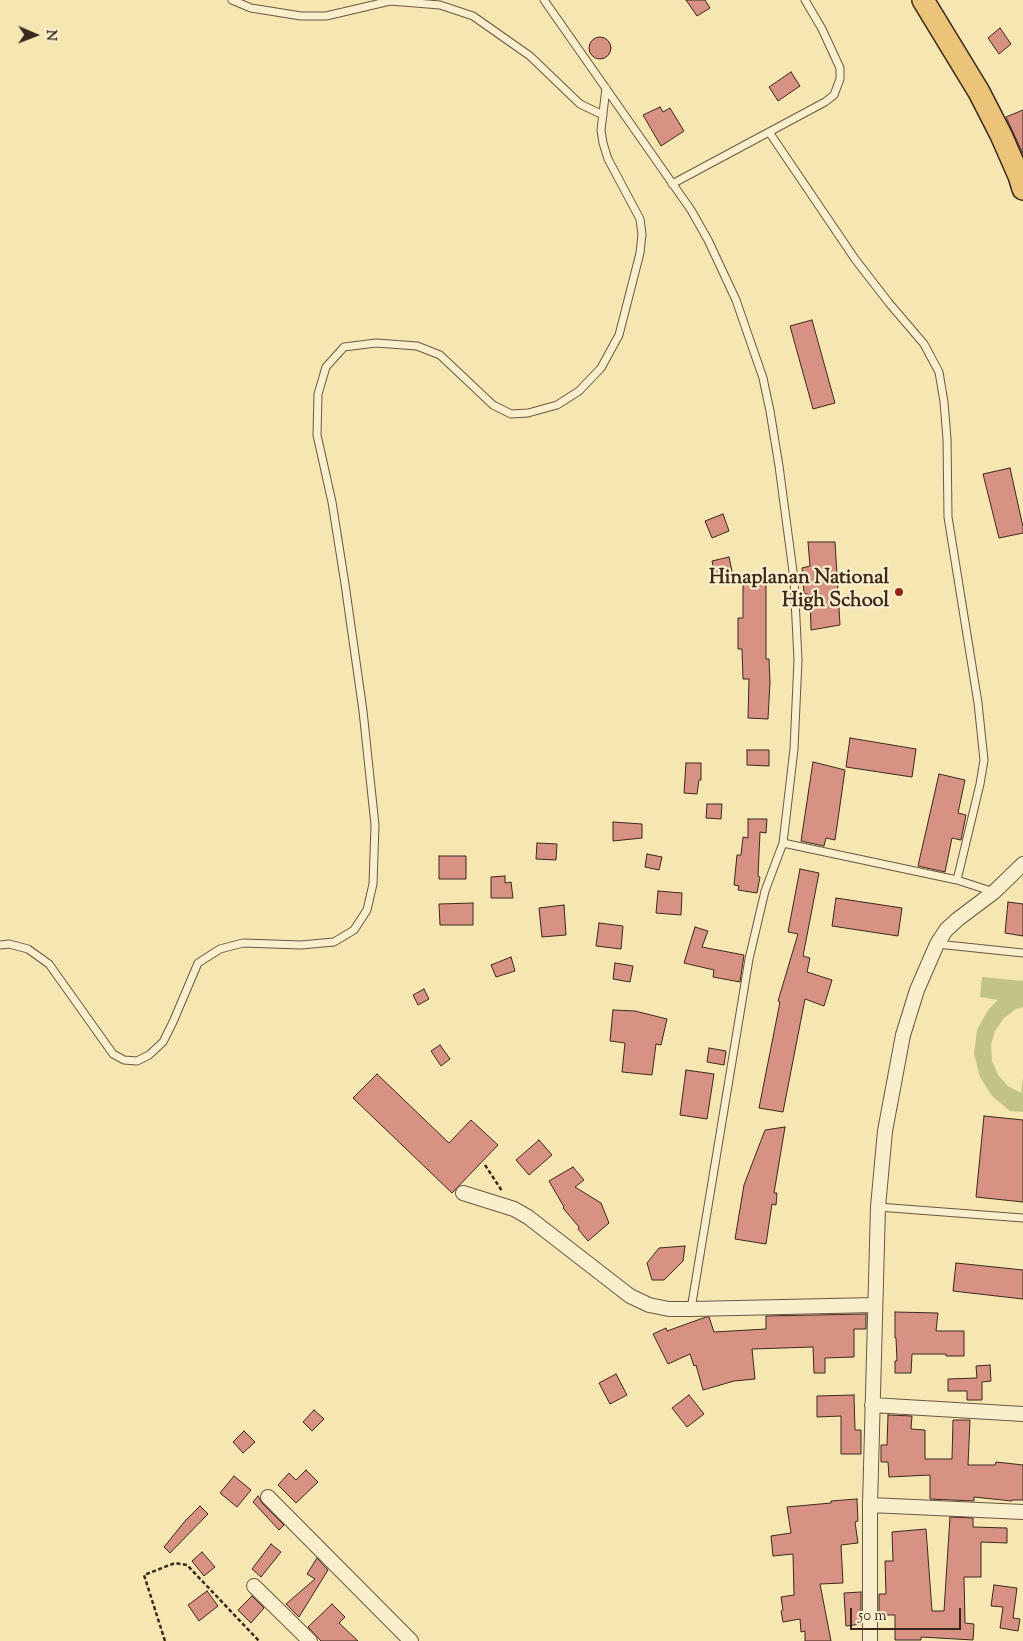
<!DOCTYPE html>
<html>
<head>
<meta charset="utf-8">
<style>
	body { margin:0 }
	#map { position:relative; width:1023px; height:1641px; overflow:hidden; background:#f6e6b2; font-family:"Sorts Mill Goudy",serif }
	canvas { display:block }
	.north { position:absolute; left:10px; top:10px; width:50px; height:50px; -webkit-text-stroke:4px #f9efcd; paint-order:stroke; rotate:91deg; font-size:14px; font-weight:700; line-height:20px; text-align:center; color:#3b281d }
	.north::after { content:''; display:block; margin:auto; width:18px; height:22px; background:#3b281d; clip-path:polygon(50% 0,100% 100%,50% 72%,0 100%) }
	.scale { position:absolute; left:850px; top:1608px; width:111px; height:22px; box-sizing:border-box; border:2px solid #3b281d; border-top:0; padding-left:6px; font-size:15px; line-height:18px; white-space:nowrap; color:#3b281d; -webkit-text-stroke:4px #f9efcd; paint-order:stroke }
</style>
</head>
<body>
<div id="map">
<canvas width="1023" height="1641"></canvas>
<div class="north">N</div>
<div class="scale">50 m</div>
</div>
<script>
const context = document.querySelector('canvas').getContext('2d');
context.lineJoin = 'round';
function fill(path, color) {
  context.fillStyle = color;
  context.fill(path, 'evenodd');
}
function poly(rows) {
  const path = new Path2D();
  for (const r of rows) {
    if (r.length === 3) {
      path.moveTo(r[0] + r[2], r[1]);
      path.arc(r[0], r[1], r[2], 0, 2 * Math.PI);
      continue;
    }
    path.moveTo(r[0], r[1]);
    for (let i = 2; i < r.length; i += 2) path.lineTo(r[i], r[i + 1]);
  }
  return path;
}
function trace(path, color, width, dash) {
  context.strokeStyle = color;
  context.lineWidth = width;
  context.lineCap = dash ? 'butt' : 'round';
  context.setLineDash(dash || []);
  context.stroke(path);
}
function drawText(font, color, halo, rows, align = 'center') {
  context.font = font + ' "Sorts Mill Goudy",serif';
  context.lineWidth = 4.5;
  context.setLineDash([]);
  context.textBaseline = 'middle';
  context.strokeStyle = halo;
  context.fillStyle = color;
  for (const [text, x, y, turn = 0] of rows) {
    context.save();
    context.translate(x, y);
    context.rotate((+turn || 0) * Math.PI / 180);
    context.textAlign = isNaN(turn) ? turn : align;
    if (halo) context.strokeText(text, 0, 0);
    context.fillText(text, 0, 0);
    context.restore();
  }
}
fill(poly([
	[982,977,1023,981,1023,1007,1016,1009,1004,1018,995,1031,991,1045,992,1061,998,1075,1008,1086,1021,1093,1023,1078,1023,1112,1010,1111,992,1096,980,1077,974,1054,977,1030,988,1010,998,1000,980,997]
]), '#c2c388');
const building = poly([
	[686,0,705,0,710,8,697,16,686,0],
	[1000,28,1011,44,999,54,988,38,1000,28],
	[600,48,11],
	[791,72,800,86,778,101,769,87,791,72],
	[660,107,663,112,670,108,684,131,661,146,643,115,660,107],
	[1023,110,1023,154,1006,117,1023,110],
	[812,320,835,403,813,409,790,326,812,320],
	[1010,468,1023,527,1023,533,999,538,983,474,1010,468],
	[723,514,729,531,712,538,705,521,723,514],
	[808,542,835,542,840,625,811,630,810,595,804,593,802,568,810,566,808,542],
	[729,557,732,571,715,575,712,561,729,557],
	[766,581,766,659,769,659,770,682,768,719,748,718,749,679,743,679,742,649,738,649,738,618,743,618,743,582,766,581],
	[850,738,916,749,912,777,846,767,850,738],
	[747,750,769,750,769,766,747,765,747,750],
	[813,762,845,770,835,840,826,838,824,846,801,841,813,762],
	[686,763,701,763,701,780,699,780,697,794,684,793,686,763],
	[939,774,965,780,958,813,966,815,961,840,952,838,945,872,918,866,939,774],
	[707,804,722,804,721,819,706,818,707,804],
	[748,819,767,819,766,833,760,832,758,876,760,877,757,893,738,890,739,886,734,885,737,855,741,855,743,837,748,838,748,819],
	[613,822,642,824,642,838,613,841,613,822],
	[537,843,557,844,556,860,536,859,537,843],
	[647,854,662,857,659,870,645,867,647,854],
	[439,856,466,856,466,879,439,879,439,856],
	[800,869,819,873,803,956,810,958,807,972,832,980,824,1006,805,999,783,1112,759,1108,780,1002,778,1001,798,934,788,932,800,869],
	[505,876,505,883,511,882,513,898,491,898,491,877,505,876],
	[658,891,682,893,681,915,656,913,658,891],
	[836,898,902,908,898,936,832,926,836,898],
	[1008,902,1023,904,1023,936,1005,933,1008,902],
	[473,903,473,925,440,925,439,904,473,903],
	[564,905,566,935,542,937,539,908,564,905],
	[599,923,623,926,621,949,596,946,599,923],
	[695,927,708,931,702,947,744,955,740,982,713,977,714,970,684,963,695,927],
	[511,957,515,971,496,977,491,965,511,957],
	[615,963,633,966,630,982,613,979,615,963],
	[424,989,429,999,418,1005,413,995,424,989],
	[613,1010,635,1011,667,1019,661,1045,656,1044,652,1075,622,1072,625,1043,610,1041,613,1010],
	[440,1045,450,1059,441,1066,431,1051,440,1045],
	[709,1048,726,1051,724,1065,707,1062,709,1048],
	[686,1070,714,1074,707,1119,680,1115,686,1070],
	[377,1074,449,1143,471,1120,498,1145,452,1193,353,1098,377,1074],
	[984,1116,1023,1120,1023,1202,976,1197,984,1116],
	[785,1127,774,1193,777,1193,776,1205,772,1204,766,1244,735,1239,744,1185,765,1130,785,1127],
	[539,1140,552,1155,529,1175,516,1160,539,1140],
	[573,1167,584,1180,575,1187,601,1203,609,1223,588,1241,578,1229,579,1227,563,1208,564,1207,549,1181,573,1167],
	[685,1246,683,1261,664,1280,652,1280,647,1263,659,1248,685,1246],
	[956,1263,1023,1270,1023,1299,953,1291,956,1263],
	[895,1312,938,1313,936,1331,964,1331,964,1356,946,1356,946,1354,912,1354,911,1373,895,1373,895,1361,897,1361,896,1338,895,1338,895,1312],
	[866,1314,866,1329,854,1329,854,1357,825,1358,825,1373,814,1373,813,1347,752,1349,755,1379,734,1381,703,1390,696,1365,694,1366,690,1354,668,1364,653,1334,666,1328,667,1331,706,1317,709,1317,714,1332,766,1329,766,1316,866,1314],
	[990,1365,991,1381,982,1382,982,1400,967,1400,967,1391,948,1391,948,1379,977,1378,976,1366,990,1365],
	[616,1374,627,1395,610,1404,599,1383,616,1374],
	[689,1395,704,1414,687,1427,672,1408,689,1395],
	[854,1395,855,1430,861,1430,861,1454,841,1454,841,1416,817,1417,817,1396,854,1395],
	[314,1410,324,1419,312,1431,303,1422,314,1410],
	[888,1415,912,1416,911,1429,925,1430,925,1459,952,1459,953,1420,970,1420,968,1465,995,1465,996,1462,1023,1465,1023,1500,1012,1500,1012,1501,974,1497,974,1501,930,1499,930,1475,889,1477,888,1462,881,1462,881,1445,887,1445,888,1415],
	[244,1431,255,1442,243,1453,233,1442,244,1431],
	[306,1470,318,1482,296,1503,278,1485,289,1473,296,1480,306,1470],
	[234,1476,251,1490,237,1507,220,1493,234,1476],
	[258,1496,262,1503,284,1525,279,1530,253,1502,258,1496],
	[857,1499,858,1521,855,1522,858,1543,841,1545,843,1583,820,1584,831,1641,805,1641,805,1631,801,1632,800,1619,783,1622,781,1611,783,1610,781,1597,794,1595,793,1554,773,1556,771,1536,791,1533,787,1507,831,1503,831,1501,857,1499],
	[200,1506,208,1514,170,1553,164,1547,185,1521,200,1506],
	[950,1517,973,1518,973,1527,1007,1528,1007,1543,981,1542,981,1577,964,1577,965,1623,974,1624,973,1640,921,1637,921,1640,895,1640,895,1615,879,1615,879,1594,886,1594,885,1561,893,1561,892,1532,926,1529,932,1611,944,1611,950,1517],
	[271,1544,281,1552,261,1577,252,1569,271,1544],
	[202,1552,215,1567,204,1576,192,1561,202,1552],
	[317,1558,328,1570,299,1617,286,1604,315,1579,307,1574,317,1558],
	[994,1585,1017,1588,1013,1618,1020,1619,1018,1631,1000,1628,1003,1607,991,1606,994,1585],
	[207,1591,218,1606,199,1621,188,1605,207,1591],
	[861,1592,861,1624,846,1626,844,1593,861,1592],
	[252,1596,264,1608,251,1623,238,1610,252,1596],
	[332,1604,345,1617,339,1623,358,1641,321,1641,308,1627,332,1604]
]);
fill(building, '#d89283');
trace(building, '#3b281d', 1);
const service = poly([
	[232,0,251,8,301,16,326,16,390,1,440,5,473,16,530,56,580,104,603,115],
	[544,0,691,210,708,240,736,300,763,378,770,411,779,466,794,579,798,660,794,749,783,843,765,891,749,959,691,1309],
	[769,132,855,259,889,303,924,344,939,372,944,402,947,439,948,517,978,703,984,760,980,784,957,880],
	[672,184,825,102,834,95,840,79,840,68,822,29,805,0],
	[783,843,957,880,994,892],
	[937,944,1023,953],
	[0,945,9,944,28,949,49,964,113,1054,124,1060,137,1061,149,1055,163,1042,173,1022,198,963,220,949,243,943,301,945,334,942,354,930,367,910,373,884,375,825,363,711,345,584,332,502,317,435,318,394,326,367,344,347,376,343,417,346,440,355,493,405,511,414,528,413,557,405,579,391,601,368,619,335,640,253,642,234,640,219,608,159,603,143,601,130,606,88],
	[878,1207,1023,1218]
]);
const minor = poly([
	[463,1193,514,1209,528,1217,630,1296,649,1305,669,1309,691,1309,875,1305],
	[872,1405,1023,1414],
	[268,1497,411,1641],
	[870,1505,1023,1512],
	[254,1586,310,1641],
	[870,1641,870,1505,878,1207,885,1131,903,1035,917,990,937,944,946,930,958,919,994,892,1023,864]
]);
const primary = poly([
	[923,0,979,92,1001,135,1019,176,1023,189]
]);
trace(service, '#6a5842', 9);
trace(minor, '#6a5842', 16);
trace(primary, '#3b281d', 24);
trace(poly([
	[485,1165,502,1191],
	[165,1641,144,1575,175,1563,187,1565,259,1641]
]), '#3b281d', 2.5, [4, 2.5]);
trace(service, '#f9efcd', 7);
trace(minor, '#f9efcd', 14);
trace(primary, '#ebc379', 21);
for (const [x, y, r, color] of [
	[899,592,5,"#8f2418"]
]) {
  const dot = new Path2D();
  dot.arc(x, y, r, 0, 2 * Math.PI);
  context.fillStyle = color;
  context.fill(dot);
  trace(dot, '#f9efcd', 2);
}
drawText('bold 20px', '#3b281d', '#f9efcd', [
	["Hinaplanan National",889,580],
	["High School",889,603]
], 'right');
</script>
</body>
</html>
